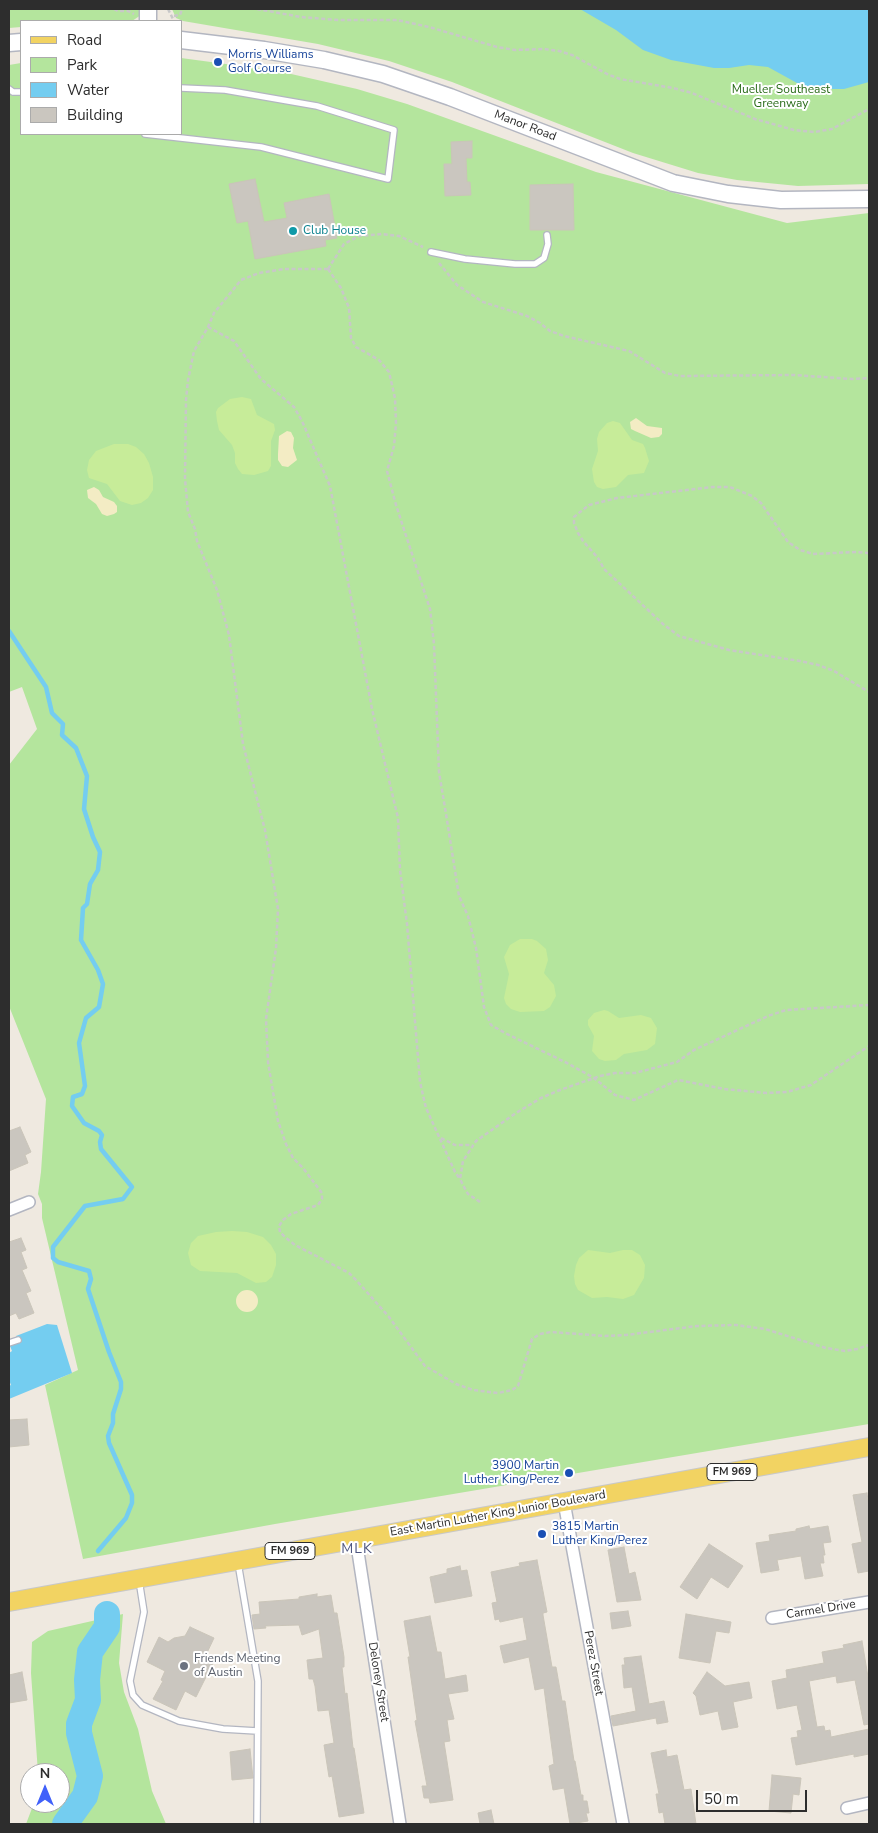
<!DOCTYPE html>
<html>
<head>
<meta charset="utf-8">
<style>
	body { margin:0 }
	#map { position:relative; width:878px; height:1833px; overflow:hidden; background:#efe9e0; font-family:"Nunito Sans",sans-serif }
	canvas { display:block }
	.frame { position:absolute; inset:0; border:10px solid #2d2d2d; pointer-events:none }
	.legend { position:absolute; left:20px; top:20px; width:162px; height:115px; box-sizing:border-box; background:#fff; border:1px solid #ababab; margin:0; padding:6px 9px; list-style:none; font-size:15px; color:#2d2d2d }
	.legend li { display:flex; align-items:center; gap:10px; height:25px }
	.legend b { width:25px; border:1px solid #ababab }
	.north { position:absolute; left:20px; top:1763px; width:50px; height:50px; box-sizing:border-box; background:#fff; border:1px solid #ababab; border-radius:50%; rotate:0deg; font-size:14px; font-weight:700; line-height:20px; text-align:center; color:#2d2d2d }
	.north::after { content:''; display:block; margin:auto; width:18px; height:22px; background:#4161fa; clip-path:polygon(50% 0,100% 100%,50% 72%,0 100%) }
	.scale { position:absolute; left:696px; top:1790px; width:111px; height:22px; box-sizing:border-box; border:2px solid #2d2d2d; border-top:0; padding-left:6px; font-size:15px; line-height:18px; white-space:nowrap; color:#2d2d2d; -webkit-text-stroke:4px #fff; paint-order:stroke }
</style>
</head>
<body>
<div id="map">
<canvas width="878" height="1833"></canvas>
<div class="frame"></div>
<ul class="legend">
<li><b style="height:6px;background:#f2d362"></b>Road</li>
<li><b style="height:14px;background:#b4e59d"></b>Park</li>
<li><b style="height:14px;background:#74cdf0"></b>Water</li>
<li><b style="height:14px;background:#cac6bf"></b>Building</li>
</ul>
<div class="north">N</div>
<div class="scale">50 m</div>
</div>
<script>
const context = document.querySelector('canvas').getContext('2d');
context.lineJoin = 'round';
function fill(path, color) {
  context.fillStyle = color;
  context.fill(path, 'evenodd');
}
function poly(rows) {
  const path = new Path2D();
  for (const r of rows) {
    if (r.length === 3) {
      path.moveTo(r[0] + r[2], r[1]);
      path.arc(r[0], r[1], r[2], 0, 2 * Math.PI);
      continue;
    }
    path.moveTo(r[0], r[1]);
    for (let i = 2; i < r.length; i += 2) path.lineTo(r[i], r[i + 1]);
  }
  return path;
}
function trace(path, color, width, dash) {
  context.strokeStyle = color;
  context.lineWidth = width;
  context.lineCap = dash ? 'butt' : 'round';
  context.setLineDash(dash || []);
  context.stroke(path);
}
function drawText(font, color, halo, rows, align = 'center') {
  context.font = font + ' "Nunito Sans",sans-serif';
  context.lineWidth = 4;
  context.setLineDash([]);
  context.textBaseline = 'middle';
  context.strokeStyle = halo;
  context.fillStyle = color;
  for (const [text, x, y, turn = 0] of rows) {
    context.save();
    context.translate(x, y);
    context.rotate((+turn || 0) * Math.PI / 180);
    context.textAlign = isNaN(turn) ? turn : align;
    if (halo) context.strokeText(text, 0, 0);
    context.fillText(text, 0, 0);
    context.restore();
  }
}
fill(poly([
	[9,9,141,9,141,15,132,21,21,21,21,27,9,28],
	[172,9,869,9,869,184,798,186,737,180,698,173,633,153,452,82,389,61,318,44,183,21,176,18],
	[181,58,278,71,357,89,407,104,596,172,787,223,869,213,869,1424,275,1524,83,1559,45,1385,78,1370,42,1218,42,1204,38,1194,41,1172,46,1099,9,1006,9,765,37,729,22,687,9,692,9,65,21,63,21,134,181,134],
	[123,1614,119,1663,124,1692,138,1729,152,1791,166,1824,26,1824,34,1803,60,1803,60,1773,38,1773,31,1673,32,1642,48,1631]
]), '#b4e59d');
fill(poly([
	[636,418,647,426,662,428,662,434,659,437,651,438,635,431,631,429,630,422],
	[287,431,291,432,294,438,293,448,297,460,288,467,282,466,278,460,278,454,279,436],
	[94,487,99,490,103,497,114,502,117,506,117,512,114,514,107,516,102,514,96,504,88,498,87,490],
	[247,1301,11]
]), '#f3ecc4');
fill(poly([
	[242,397,251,399,257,415,274,424,275,430,271,441,271,466,268,471,254,475,242,474,238,469,235,463,235,453,232,445,219,430,217,421,216,412,218,408,230,399],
	[613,421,620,423,632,440,643,444,645,448,649,461,644,473,628,475,616,487,603,489,597,487,594,482,592,469,598,451,597,439,599,432,607,423],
	[114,444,128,444,136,447,144,454,149,463,153,477,153,490,148,498,141,503,132,505,120,501,107,484,89,478,87,470,89,460,96,451],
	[520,939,532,939,537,941,546,949,548,960,544,973,554,985,556,996,550,1007,544,1011,520,1012,511,1009,506,1004,504,998,509,974,504,957,510,945],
	[604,1010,608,1011,619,1018,641,1015,651,1018,657,1028,655,1044,647,1050,624,1054,616,1060,605,1061,599,1059,592,1051,594,1036,588,1025,588,1020,594,1013],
	[232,1231,247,1232,263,1237,271,1245,276,1254,276,1265,272,1277,266,1282,256,1283,237,1273,200,1271,191,1265,188,1253,191,1243,198,1236,216,1232],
	[588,1250,610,1253,623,1250,632,1250,640,1255,645,1265,644,1278,634,1295,623,1299,607,1297,592,1298,578,1290,575,1284,574,1276,576,1265,579,1258]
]), '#c7ec99');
fill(poly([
	[580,9,869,9,869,82,844,89,812,89,797,83,768,67,749,65,729,68,714,68,671,60,643,50,616,30],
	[47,1324,57,1325,72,1373,9,1399,9,1386,11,1385,9,1380,9,1353,12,1351,10,1346,19,1343,16,1336]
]), '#74cdf0');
trace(poly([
	[9,631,46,687,52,713,63,724,62,735,76,748,87,776,84,809,93,837,100,852,98,870,90,884,87,904,83,908,81,940,98,970,103,984,99,1007,86,1018,79,1043,85,1086,82,1094,73,1097,72,1106,84,1123,99,1131,102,1135,100,1142,101,1149,132,1187,123,1199,85,1206,53,1247,53,1258,58,1262,89,1271,91,1279,88,1289,109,1352,121,1382,121,1389,113,1414,113,1423,108,1436,109,1443,132,1495,132,1503,126,1518,98,1551]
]), '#74cdf0', 4.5);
trace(poly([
	[65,1824,85,1796,90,1776,79,1733,79,1724,88,1700,87,1680,90,1652,107,1627,107,1614]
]), '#74cdf0', 26);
const building = poly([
	[472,141,472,158,466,158,467,182,470,182,471,195,445,196,444,164,452,164,451,142,472,141],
	[255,179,264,222,287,218,284,203,329,194,337,238,325,240,326,246,255,259,248,221,237,223,229,184,255,179],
	[573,184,574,230,530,230,530,185,573,184],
	[20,1127,31,1152,25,1155,28,1163,9,1171,9,1131,20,1127],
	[21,1238,26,1250,21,1252,27,1268,22,1270,31,1291,26,1293,34,1313,19,1319,16,1313,9,1316,9,1242,21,1238],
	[27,1419,29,1445,9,1447,9,1420,27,1419],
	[867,1493,869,1507,869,1571,858,1573,852,1544,862,1542,853,1495,867,1493],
	[809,1526,810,1529,828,1526,831,1542,823,1543,825,1555,823,1555,824,1563,820,1563,823,1576,805,1579,801,1556,777,1560,779,1570,761,1573,756,1543,770,1541,769,1535,796,1531,796,1529,809,1526],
	[709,1544,743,1566,728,1588,711,1577,697,1599,680,1587,709,1544],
	[624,1547,629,1574,635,1572,641,1600,617,1602,608,1550,624,1547],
	[537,1560,547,1612,543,1613,543,1615,552,1667,556,1667,562,1701,565,1701,574,1761,575,1761,581,1795,583,1795,583,1801,587,1801,589,1813,586,1813,588,1821,570,1824,564,1788,553,1790,549,1766,554,1764,544,1688,535,1690,529,1657,504,1663,500,1646,527,1640,523,1617,500,1622,499,1619,495,1620,492,1603,497,1602,491,1572,520,1566,519,1563,537,1560],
	[460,1566,461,1571,467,1570,472,1596,435,1603,430,1577,447,1573,447,1569,460,1566],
	[317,1594,317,1597,331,1595,334,1613,337,1613,344,1657,344,1667,342,1667,345,1694,347,1693,353,1748,354,1748,364,1813,339,1817,332,1776,329,1777,324,1745,334,1743,329,1710,318,1711,315,1686,313,1679,309,1679,307,1660,323,1658,319,1629,302,1635,299,1625,265,1626,266,1628,254,1629,252,1615,260,1614,259,1602,299,1599,299,1597,317,1594],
	[628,1611,631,1626,612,1629,610,1613,628,1611],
	[686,1614,731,1622,729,1633,716,1631,710,1663,679,1658,686,1614],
	[430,1616,437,1652,441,1652,445,1679,466,1675,468,1691,448,1694,454,1719,447,1720,450,1741,444,1742,453,1800,430,1803,429,1798,424,1798,422,1786,427,1786,415,1721,417,1720,408,1657,410,1657,404,1621,430,1616],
	[190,1627,214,1638,205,1657,214,1661,196,1697,185,1691,176,1710,153,1699,163,1681,161,1680,165,1671,147,1662,159,1637,168,1642,174,1638,185,1636,190,1627],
	[862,1641,869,1683,869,1724,864,1725,855,1680,837,1683,836,1676,809,1681,817,1727,824,1726,825,1731,830,1730,831,1737,869,1729,869,1754,854,1757,854,1754,796,1765,791,1738,798,1737,797,1731,802,1730,797,1705,777,1709,772,1681,787,1678,786,1670,824,1663,822,1652,844,1648,843,1645,862,1641],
	[641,1656,649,1704,664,1701,668,1722,657,1724,656,1718,613,1726,611,1716,636,1711,632,1687,624,1688,622,1665,625,1665,624,1658,641,1656],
	[22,1672,27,1700,9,1703,9,1675,22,1672],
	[707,1672,725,1686,749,1682,752,1698,733,1702,738,1727,722,1730,718,1711,700,1715,696,1696,693,1693,707,1672],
	[250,1749,253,1778,232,1780,230,1752,250,1749],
	[666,1750,667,1757,677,1755,684,1790,691,1789,696,1824,665,1824,663,1812,659,1813,656,1794,659,1794,651,1753,666,1750],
	[772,1775,801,1778,799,1795,793,1794,791,1813,769,1811,772,1775],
	[491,1810,494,1824,480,1824,478,1813,491,1810]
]);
fill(building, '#cac6bf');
trace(building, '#cac5b9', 1);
const lane = poly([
	[9,89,13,92,21,92],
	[145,134,261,147,388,179,394,130,317,106,225,90,181,88],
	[431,252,465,259,515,264,535,264,544,258,548,244,547,235],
	[9,1343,18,1340],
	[238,1563,258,1681,257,1824],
	[139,1580,144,1612,130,1681,133,1695,142,1705,179,1721,223,1729,257,1731]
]);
const street = poly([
	[9,1210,29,1202],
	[564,1502,623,1824],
	[356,1539,400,1824],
	[772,1618,869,1602],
	[847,1808,869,1803]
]);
const secondary = poly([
	[148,9,148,21],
	[181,40,264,50,324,60,383,74,450,97,673,183,728,194,781,200,869,199],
	[9,43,21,42]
]);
const primary = poly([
	[9,1602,869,1447]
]);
trace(lane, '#b3b6c1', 8);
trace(street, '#b3b6c1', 14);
trace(secondary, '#b3b6c1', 19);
trace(primary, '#c8c8c8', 20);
trace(poly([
	[114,9,118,11,128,11,134,14],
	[168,9,174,21],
	[257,9,301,17,338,20,397,20,429,27,497,47,515,50,544,49,559,51,572,55,607,74,620,79,673,88,692,93,755,119,794,130,814,132,832,129,869,109],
	[174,16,180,15,182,9],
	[439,263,457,285,483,302,527,316,540,323,550,331,564,336,629,351,665,373,680,376,794,375,852,379,869,378],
	[328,269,284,269,259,273,241,280,214,313,208,327,194,351,188,380,186,400,185,479,188,512,195,529,197,541,217,590,229,635,243,744,265,830,278,909,276,948,266,1019,268,1062,271,1080,278,1121,286,1144,293,1158,303,1168,322,1193,322,1199,318,1205,291,1214,283,1220,279,1226,280,1232,285,1237,295,1245,349,1273,357,1281,389,1317,425,1366,456,1384,473,1390,498,1393,512,1390,518,1386,532,1339,540,1334,551,1332,605,1336,626,1335,697,1326,736,1325,765,1329,826,1348,845,1351,857,1349,869,1345],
	[328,269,341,288,349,308,351,338,356,347,379,360,389,372,395,398,396,423,394,446,387,471,396,505,430,609,434,644,439,772,446,814,459,896,468,916,476,948,484,1007,491,1025,505,1033,567,1063,594,1078,615,1095,634,1100,678,1080,724,1089,767,1093,787,1092,811,1085,869,1046],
	[328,269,344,244,359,236,382,234,399,236,423,247],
	[208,327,234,341,261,379,294,407,302,421,330,486,372,709,398,818,400,870,407,924,420,1082,426,1108,455,1172,460,1179],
	[869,553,856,552,813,554,800,550,788,542,761,503,752,496,730,487,712,487,617,498,589,505,574,517,574,523,578,533,583,541,598,558,604,569,663,624,679,636,729,650,800,661,818,665,834,671,869,692],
	[441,1138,455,1145,472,1145],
	[480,1202,468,1194,463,1185,460,1179,463,1161,476,1141,516,1113,541,1098,560,1090,600,1076,615,1073,635,1073,677,1062,694,1050,768,1016,786,1010,869,1005]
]), '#c8c8c8', 2.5, [4, 2.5]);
trace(lane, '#fff', 5.5);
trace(street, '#fff', 11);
trace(secondary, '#fff', 16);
trace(primary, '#f2d362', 18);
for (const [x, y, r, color] of [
	[218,62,5,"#1a4fb4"],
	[293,231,5,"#0f9aa8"],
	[569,1473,5,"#1a4fb4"],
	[542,1534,5,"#1a4fb4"],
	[184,1666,5,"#6b7280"]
]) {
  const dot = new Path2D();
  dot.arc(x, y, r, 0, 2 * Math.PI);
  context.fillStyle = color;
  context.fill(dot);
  trace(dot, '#fff', 2);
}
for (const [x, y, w] of [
	[732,1472,50],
	[290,1551,50]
]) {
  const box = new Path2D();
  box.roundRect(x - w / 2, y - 8.5, w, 17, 4);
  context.fillStyle = '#fff';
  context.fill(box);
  trace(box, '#2d2d2d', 1);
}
drawText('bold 11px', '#2d2d2d', null, [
	["FM 969",732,1472],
	["FM 969",290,1551]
]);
drawText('12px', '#164399', '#fff', [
	["Morris Williams",228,55],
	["Golf Course",228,69],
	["3900 Martin",559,1466,"right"],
	["Luther King/Perez",559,1480,"right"],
	["3815 Martin",552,1527],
	["Luther King/Perez",552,1541]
], 'left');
drawText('12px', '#2b6d1b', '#fff', [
	["Mueller Southeast",781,90],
	["Greenway",781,104]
]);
drawText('12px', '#2d2d2d', '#fff', [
	["Manor Road",525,126,21],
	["East Martin Luther King Junior Boulevard",498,1514,-10],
	["Carmel Drive",821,1610,-9],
	["Perez Street",593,1663,80],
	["Deloney Street",378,1682,81]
]);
drawText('12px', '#0d838f', '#fff', [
	["Club House",303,231]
], 'left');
drawText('12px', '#5b616d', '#fff', [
	["Friends Meeting",194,1659],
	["of Austin",194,1673]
], 'left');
context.letterSpacing = '1px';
drawText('14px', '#4d557f', '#fff', [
	["MLK",357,1550]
]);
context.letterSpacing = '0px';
</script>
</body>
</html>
